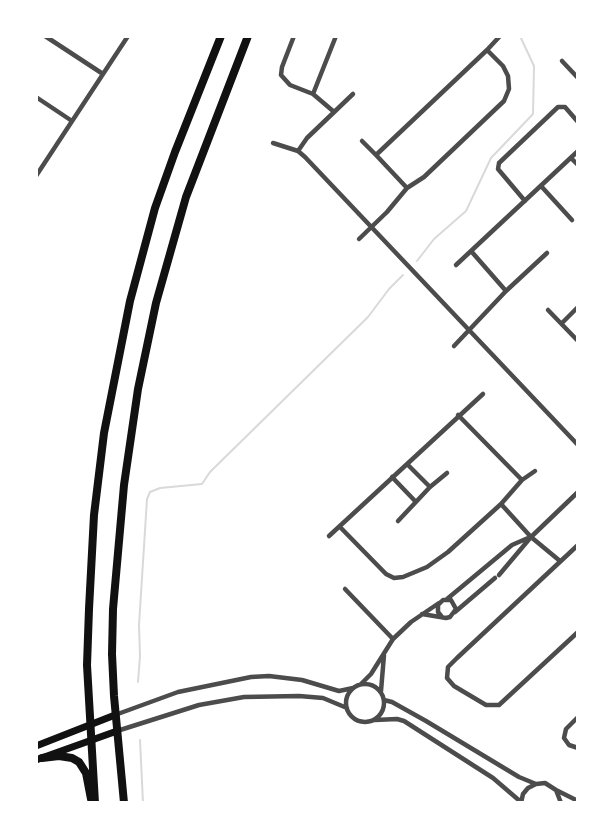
<!DOCTYPE html>
<html>
<head>
<meta charset="utf-8">
<style>
	body { margin:0 }
	#map { position:relative; width:614px; height:839px; overflow:hidden; background:#fff; font-family:Raleway,sans-serif }
	canvas { display:block }
	.frame { position:absolute; inset:0; border:38px solid #fff; pointer-events:none }
</style>
</head>
<body>
<div id="map">
<canvas width="614" height="839"></canvas>
<div class="frame"></div>
</div>
<script>
const context = document.querySelector('canvas').getContext('2d');
context.lineJoin = 'round';
function poly(rows) {
  const path = new Path2D();
  for (const r of rows) {
    if (r.length === 3) {
      path.moveTo(r[0] + r[2], r[1]);
      path.arc(r[0], r[1], r[2], 0, 2 * Math.PI);
      continue;
    }
    path.moveTo(r[0], r[1]);
    for (let i = 2; i < r.length; i += 2) path.lineTo(r[i], r[i + 1]);
  }
  return path;
}
function trace(path, color, width, dash) {
  context.strokeStyle = color;
  context.lineWidth = width;
  context.lineCap = dash ? 'butt' : 'round';
  context.setLineDash(dash || []);
  context.stroke(path);
}
trace(poly([
	[417,261,434,239,466,211,491,158,533,114,534,66,520,36],
	[138,682,140,656,139,625,147,499,150,492,160,488,202,484,210,472,368,317,389,289,403,275],
	[140,740,143,803]
]), '#d9d9d9', 2);
trace(poly([
	[45,36,103,74],
	[294,36,282,67,281,75,290,85,313,94,333,111],
	[487,50,500,36],
	[562,61,578,78],
	[313,94,336,36],
	[36,97,72,121],
	[362,141,376,155],
	[273,143,298,151,305,157,578,445],
	[298,151,307,138,353,94],
	[571,158,578,165],
	[36,176,128,36],
	[541,186,572,220],
	[525,201,498,169,499,163,558,107,565,107,578,122],
	[359,239,387,212,407,188,424,177,504,101,509,89,508,76,503,66,487,50,376,155,407,188],
	[471,251,506,291],
	[456,265,578,151],
	[548,310,578,341],
	[562,323,578,307],
	[454,346,506,291,547,253],
	[458,415,522,480],
	[407,464,430,487],
	[392,477,416,502],
	[501,504,531,537,560,561],
	[398,521,430,487,447,473],
	[340,527,386,574,394,578,403,577,427,567,448,552,501,504,522,480,535,471],
	[329,536,483,394],
	[578,545,457,658,448,667,447,678,454,686,486,705,499,705,578,632],
	[499,575,531,537,578,492],
	[345,589,393,639],
	[447,599,512,545,528,538],
	[455,612,495,578],
	[422,614,446,618,450,617,456,609,451,600,443,600,438,605,438,612,442,617],
	[361,684,371,674,393,639,411,622,439,603],
	[365,703,19],
	[381,691,384,655],
	[384,700,392,702,426,721,519,777,536,784],
	[115,715,178,692,251,677,269,676,302,680,339,691,353,688],
	[578,717,566,729,564,738,569,745,578,748],
	[375,720,397,719,404,721,493,778,521,802],
	[117,731,199,705,244,697,299,696,323,698,347,708],
	[556,790,578,801],
	[521,803,523,794,528,788,536,784,545,783,556,790,561,803]
]), '#4c4c4c', 4.5);
trace(poly([
	[36,746,115,715],
	[36,760,117,731]
]), '#111', 7);
trace(poly([
	[42,758,59,756,72,758,79,762,86,773,91,799],
	[95,803,87,665,89,609,94,515,104,433,130,301,155,208,175,152,221,36],
	[124,803,114,696,112,654,113,609,124,485,138,389,156,303,186,197,248,36]
]), '#111', 8);
</script>
</body>
</html>
